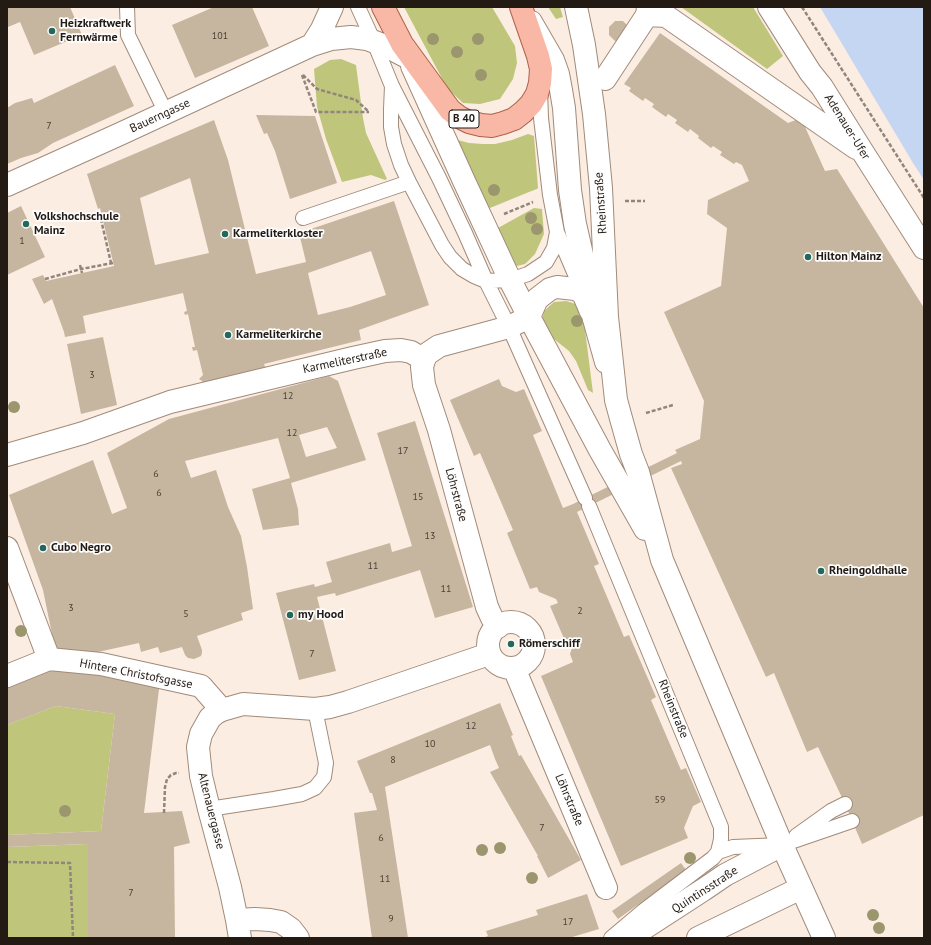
<!DOCTYPE html>
<html>
<head>
<meta charset="utf-8">
<style>
	body { margin:0 }
	#map { position:relative; width:931px; height:945px; overflow:hidden; background:#fcede2; font-family:"PT Sans",sans-serif }
	canvas { display:block }
	.frame { position:absolute; inset:0; border:8px solid #231a14; pointer-events:none }
</style>
</head>
<body>
<div id="map">
<canvas width="931" height="945"></canvas>
<div class="frame"></div>
</div>
<script>
const context = document.querySelector('canvas').getContext('2d');
context.lineJoin = 'round';
function fill(path, color) {
  context.fillStyle = color;
  context.fill(path, 'evenodd');
}
function poly(rows) {
  const path = new Path2D();
  for (const r of rows) {
    if (r.length === 3) {
      path.moveTo(r[0] + r[2], r[1]);
      path.arc(r[0], r[1], r[2], 0, 2 * Math.PI);
      continue;
    }
    path.moveTo(r[0], r[1]);
    for (let i = 2; i < r.length; i += 2) path.lineTo(r[i], r[i + 1]);
  }
  return path;
}
function trace(path, color, width, dash) {
  context.strokeStyle = color;
  context.lineWidth = width;
  context.lineCap = dash ? 'butt' : 'round';
  context.setLineDash(dash || []);
  context.stroke(path);
}
function drawText(font, color, halo, rows, align = 'center') {
  context.font = font + ' "PT Sans",sans-serif';
  context.lineWidth = 3.5;
  context.setLineDash([]);
  context.textBaseline = 'middle';
  context.strokeStyle = halo;
  context.fillStyle = color;
  for (const [text, x, y, turn = 0] of rows) {
    context.save();
    context.translate(x, y);
    context.rotate((+turn || 0) * Math.PI / 180);
    context.textAlign = isNaN(turn) ? turn : align;
    if (halo) context.strokeText(text, 0, 0);
    context.fillText(text, 0, 0);
    context.restore();
  }
}
fill(poly([
	[404,7,492,7,515,46,517,63,513,79,500,99,480,104,463,103,447,88],
	[548,7,560,7,563,17,556,19],
	[681,7,743,7,744,8,745,7,753,7,783,56,767,69],
	[341,59,356,65,363,118,366,133,387,179,385,180,371,175,342,182,326,139,317,107,314,69,330,60],
	[528,134,534,136,538,188,537,189,529,192,490,208,488,207,454,139,469,143,483,144,495,144,512,140],
	[534,208,542,209,544,234,535,254,525,264,513,267,498,228],
	[566,301,576,304,581,308,584,322,593,393,588,390,576,361,569,351,545,332,542,321,544,311,554,302],
	[56,706,115,714,101,831,7,835,7,725],
	[88,844,88,938,7,938,7,847]
]), '#bfc67c');
fill(poly([
	[820,7,924,7,924,180,913,163]
]), '#c4d6f1');
fill(poly([
	[7,7,70,7,82,35,34,55,20,22,8,27,7,25],
	[214,7,252,7,269,46,195,78,172,25],
	[615,21,623,21,629,27,623,41,615,41,609,35,609,27],
	[660,33,788,123,801,118,825,171,837,169,924,308,924,815,862,844,845,804,818,747,807,752,774,673,766,677,671,468,682,464,681,461,577,512,599,564,594,566,624,637,629,635,656,697,651,700,681,770,686,768,701,802,693,806,684,828,688,838,621,866,541,676,573,662,570,654,574,642,572,638,565,641,550,606,558,603,556,599,539,592,537,587,530,589,507,533,513,530,480,453,474,456,450,400,499,379,502,386,516,392,524,389,542,431,533,435,563,508,573,504,677,453,675,450,700,439,704,401,664,312,721,286,727,228,707,214,708,200,749,181,742,165,736,162,734,164,720,155,722,152,713,146,711,148,698,138,699,136,690,129,688,132,675,123,677,120,668,114,666,117,652,107,654,104,645,98,643,101,629,91,631,88,624,84],
	[115,65,134,106,53,143,38,153,21,158,7,164,7,108,15,103,32,98,34,103],
	[256,115,315,116,337,183,290,199,275,151,267,133,264,134],
	[214,120,228,160,256,274,306,262,299,233,394,201,429,305,359,330,361,340,264,364,266,369,203,384,202,381,199,379,203,375,197,350,193,351,192,347,195,347,188,314,185,315,184,312,187,311,183,293,83,316,86,333,65,337,64,332,52,299,44,304,32,279,43,275,46,281,114,266,100,208,98,209,87,174],
	[190,178,209,253,155,265,140,198],
	[371,251,386,295,350,307,318,315,308,273],
	[21,206,45,257,7,275,7,213],
	[103,337,117,405,81,414,67,344],
	[329,376,338,381,366,460,291,483,298,509,299,525,263,530,252,489,290,478,278,438,185,461,191,478,216,470,228,507,241,536,247,567,253,609,241,613,243,620,197,636,202,650,202,653,201,656,194,659,188,658,185,655,182,647,160,653,158,647,141,652,139,643,75,657,56,654,43,590,9,495,93,460,112,514,127,508,107,453,169,419],
	[327,427,337,448,306,457,299,435],
	[415,421,473,607,435,618,420,570,336,596,335,593,317,597,336,671,299,680,276,593,314,584,315,587,332,582,326,562,390,543,392,552,412,546,377,433],
	[51,668,160,681,144,813,182,811,190,843,174,847,175,938,88,938,88,844,7,847,7,835,101,831,115,714,56,706,7,725,7,685],
	[500,703,513,735,511,736,519,756,521,755,581,860,548,878,537,856,538,856,490,772,499,768,495,759,490,745,385,787,408,938,372,938,354,813,377,810,372,793,370,793,357,761],
	[681,863,686,870,618,919,612,911],
	[587,894,599,929,569,938,483,938,488,936,486,931,538,915,536,910]
]), '#c6b69f');
const lane = poly([
	[127,7,128,35,166,113],
	[358,7,374,42,392,86,439,178,465,233,486,281,509,327,585,498],
	[392,86,391,109,391,127,394,144,401,165,409,182,442,245,450,257,462,269,474,276,486,281,510,280,528,274,546,262,554,248,557,232],
	[540,90,541,118,550,195,557,232,583,293],
	[303,218,409,182],
	[589,506,721,827,721,839,718,852],
	[209,809,274,799,302,794,315,788,324,777,326,763,315,709],
	[796,836,831,811,845,804],
	[611,938,643,911,713,858,718,852,733,847,782,845,852,821]
]);
const street = poly([
	[769,7,810,72,822,87,864,154,924,248],
	[647,15,666,16,856,148],
	[312,45,322,29,332,7],
	[605,79,647,15,648,7],
	[7,185,120,134,312,45,331,39,351,37,367,39,388,47,409,58],
	[7,455,83,433,170,402,353,358,385,351,401,350,411,352,424,360],
	[7,548,49,659],
	[511,645,23],
	[498,627,492,618,487,607,439,430,424,385,422,367,424,360,427,354,439,346,509,327,529,317,537,299,550,289,557,287,575,289,583,293,594,319,606,362],
	[514,668,606,888],
	[7,676,49,659,101,664,201,686,222,710],
	[237,920,230,887,209,809,201,776,198,747,201,734,210,718,216,713,222,710,243,704,315,709,330,707,348,702,489,654],
	[240,938,237,920,255,919,270,920,281,922,291,929,298,938]
]);
const secondary = poly([
	[576,7,584,45,594,114,601,188,607,317,616,400,622,422,631,454,638,472,662,560,782,845,824,938],
	[531,22,553,60,558,74,561,90,564,108,570,190,575,224,583,259,601,303],
	[412,66,464,181,510,280,529,317,600,450,645,529],
	[629,938,703,890,725,875,782,845],
	[698,938,801,888]
]);
const primary = poly([
	[383,7,402,44,450,110,459,117,469,122,481,125,492,126,503,123,514,119,523,112,531,104,537,94,540,83,541,69,538,56,521,7]
]);
trace(lane, '#a18b7a', 16);
trace(street, '#a18b7a', 24);
trace(secondary, '#a18b7a', 24);
trace(primary, '#ac624b', 24);
trace(poly([
	[802,7,924,198],
	[302,75,316,112,369,112],
	[303,75,317,89,356,100,368,111],
	[625,201,645,201],
	[504,214,533,202],
	[102,215,100,215,111,263],
	[80,265,82,273],
	[45,279,81,269,113,263],
	[646,413,673,405],
	[164,813,165,787,167,779,171,775,176,773,179,773],
	[7,862,70,863,73,938]
]), '#91857c', 2.5, [4, 2]);
trace(lane, '#fff', 14);
trace(street, '#fff', 22);
trace(secondary, '#fff', 22);
trace(primary, '#f9b8a5', 22);
context.fillStyle = '#9b966e';
for (const [x, y] of [
	[433,39],
	[478,39],
	[457,52],
	[481,75],
	[494,190],
	[531,218],
	[537,229],
	[577,321],
	[14,407],
	[21,631],
	[65,811],
	[500,848],
	[482,850],
	[690,858],
	[532,878],
	[873,915],
	[879,928]
]) {
  context.beginPath();
  context.arc(x, y, 6, 0, 2 * Math.PI);
  context.fill();
}
for (const [x, y, r, color] of [
	[52,31,4,"#23685a"],
	[26,224,4,"#23685a"],
	[225,234,4,"#23685a"],
	[808,257,4,"#23685a"],
	[228,335,4,"#23685a"],
	[43,548,4,"#23685a"],
	[821,571,4,"#23685a"],
	[290,615,4,"#23685a"],
	[511,644,4,"#23685a"]
]) {
  const dot = new Path2D();
  dot.arc(x, y, r, 0, 2 * Math.PI);
  context.fillStyle = color;
  context.fill(dot);
  trace(dot, '#fdfdfd', 1.5);
}
drawText('10px', '#4c4137', null, [
	["101",220,36],
	["7",49,126],
	["1",22,241],
	["3",92,375],
	["12",288,396],
	["12",292,433],
	["17",403,451],
	["6",156,474],
	["6",159,493],
	["15",418,497],
	["13",430,536],
	["11",373,566],
	["11",446,589],
	["3",71,608],
	["2",580,611],
	["5",186,614],
	["7",312,654],
	["12",471,726],
	["10",430,744],
	["8",393,760],
	["59",660,800],
	["7",542,828],
	["6",381,838],
	["11",385,879],
	["7",131,893],
	["9",391,919],
	["17",568,922]
]);
for (const [x, y, w] of [
	[464,119,30]
]) {
  const box = new Path2D();
  box.roundRect(x - w / 2, y - 9, w, 18, 3);
  context.fillStyle = '#fdfdfd';
  context.fill(box);
  trace(box, '#231a14', 1);
}
drawText('bold 11px', '#231a14', null, [
	["B 40",464,119]
]);
drawText('bold 12px', '#231a14', '#fdfdfd', [
	["Heizkraftwerk",60,24],
	["Fernwärme",60,38],
	["Volkshochschule",34,217],
	["Mainz",34,231],
	["Karmeliterkloster",233,234],
	["Hilton Mainz",816,257],
	["Karmeliterkirche",236,335],
	["Cubo Negro",51,548],
	["Rheingoldhalle",829,571],
	["my Hood",298,615],
	["Römerschiff",519,644]
], 'left');
drawText('12px', '#231a14', '#fdfdfd', [
	["Bauerngasse",160,116,-25],
	["Adenauer-Ufer",847,127,58],
	["Rheinstraße",601,203,-94],
	["Karmeliterstraße",345,361,-12],
	["Löhrstraße",456,495,75],
	["Hintere Christofsgasse",136,674,11],
	["Rheinstraße",673,709,68],
	["Löhrstraße",569,800,67],
	["Altenauergasse",211,811,76],
	["Quintinsstraße",705,890,-33]
]);
</script>
</body>
</html>
